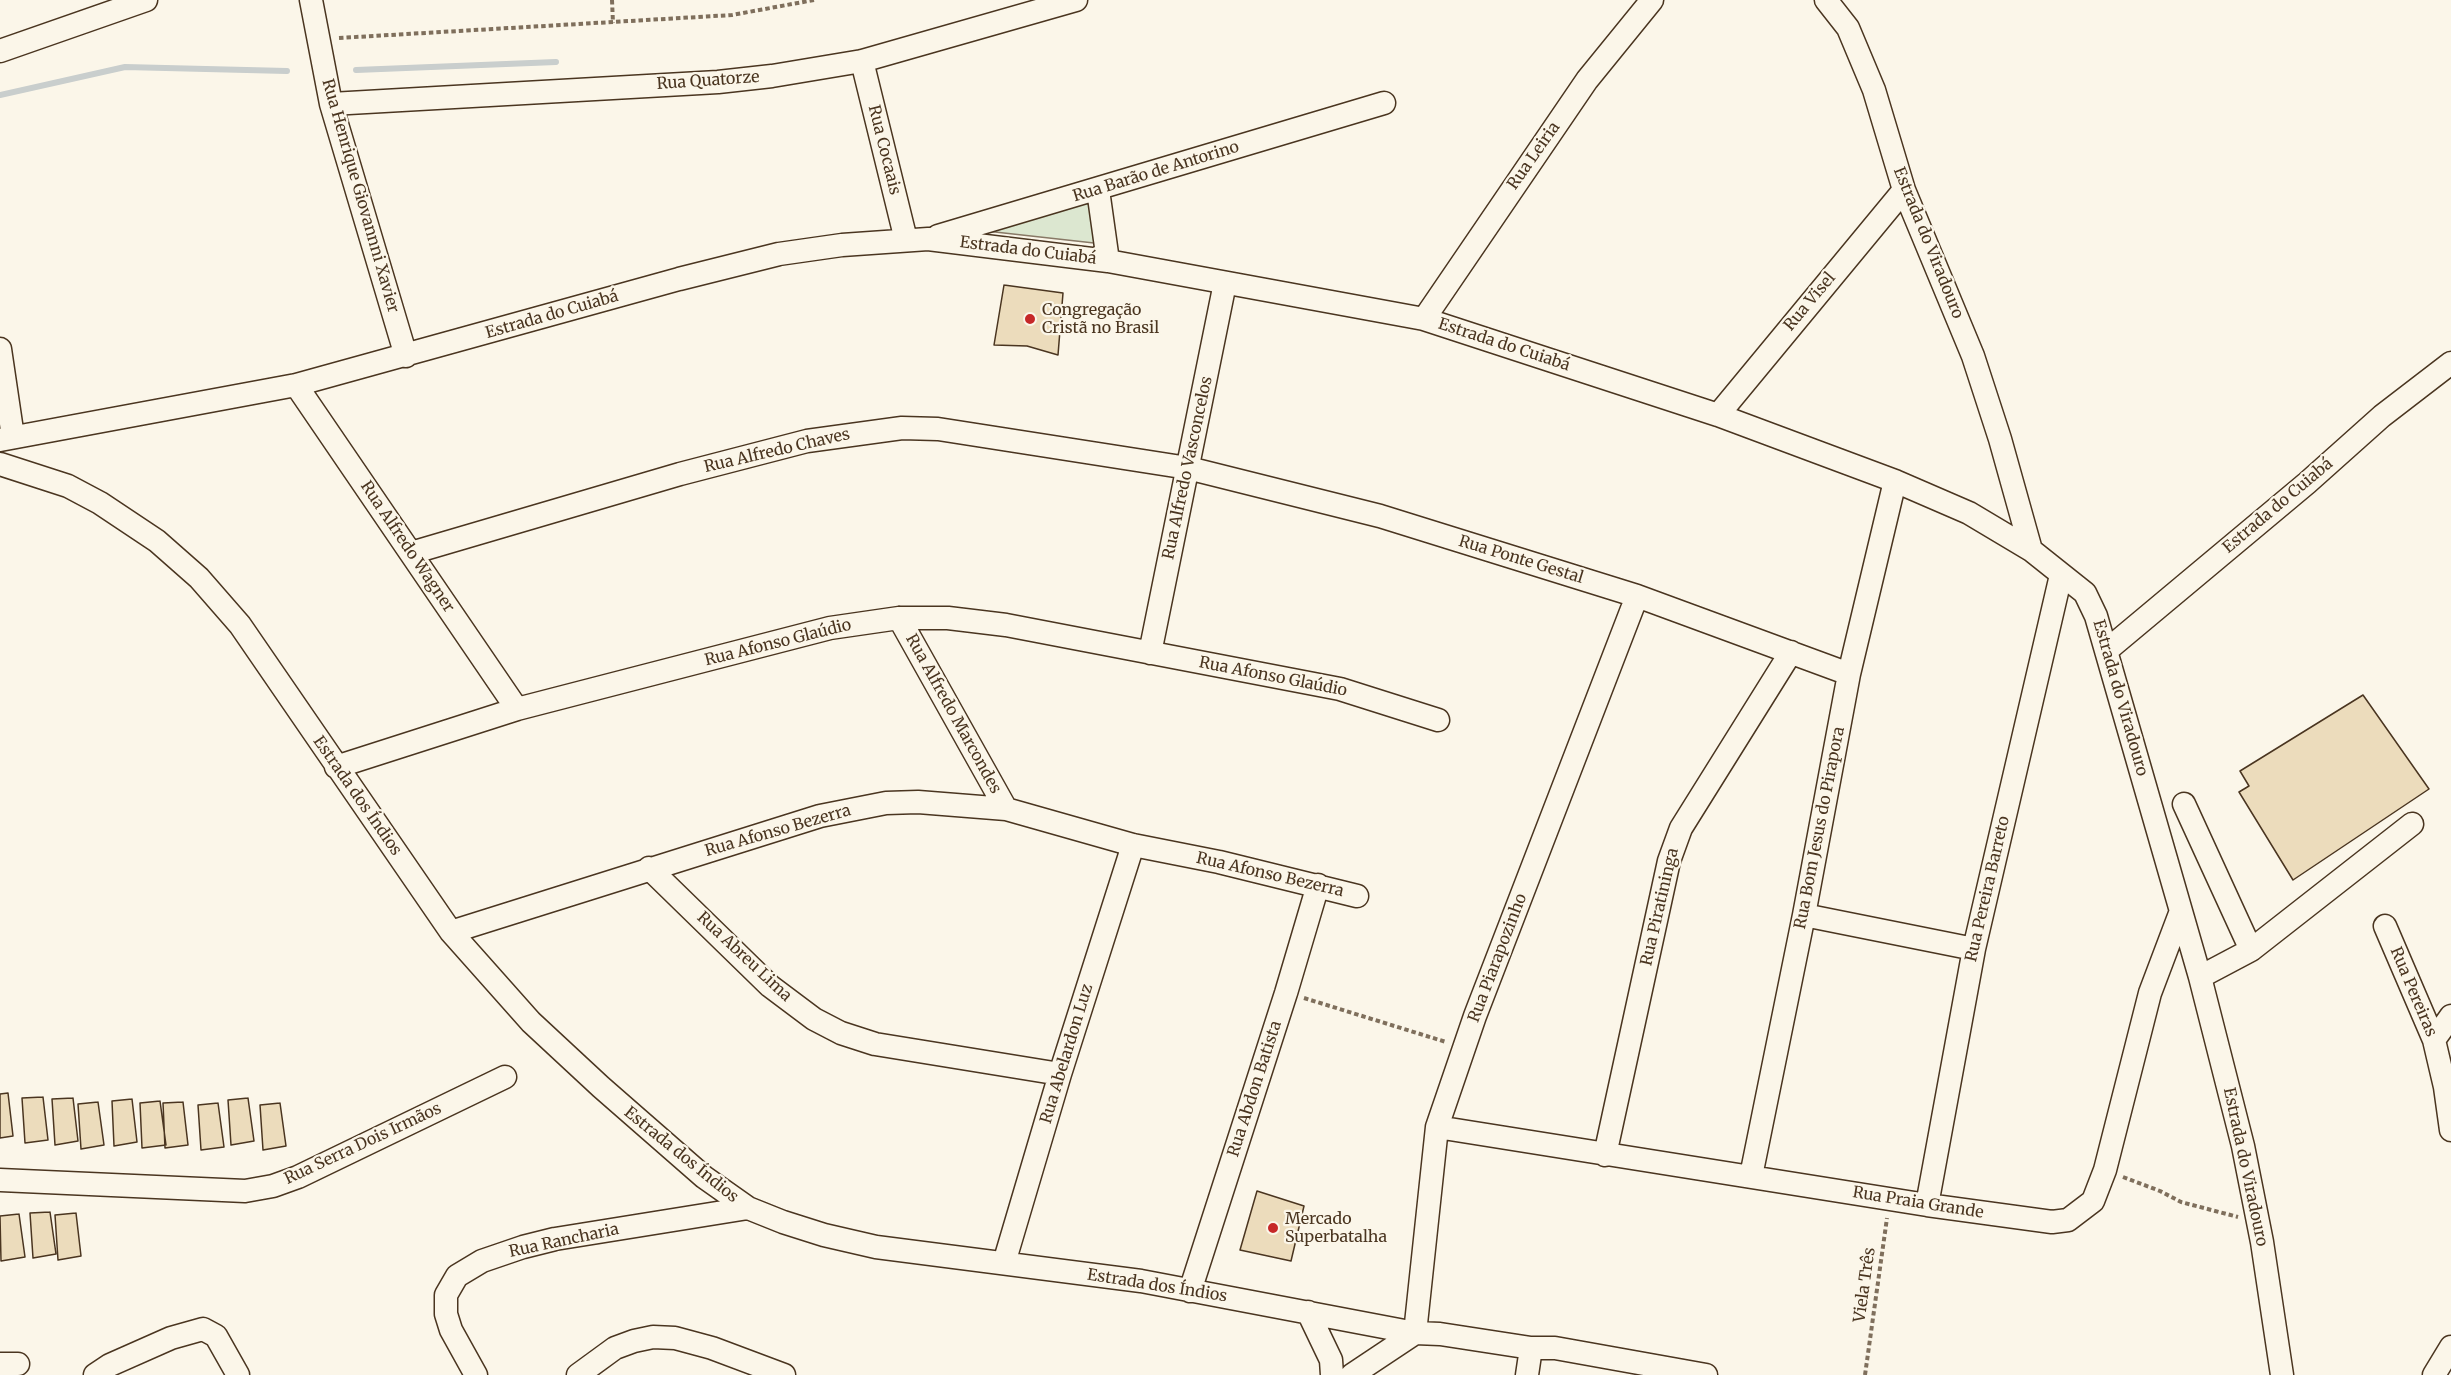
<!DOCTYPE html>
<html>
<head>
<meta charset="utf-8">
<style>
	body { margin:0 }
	canvas { display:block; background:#fbf6e9 }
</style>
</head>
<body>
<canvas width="2451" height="1375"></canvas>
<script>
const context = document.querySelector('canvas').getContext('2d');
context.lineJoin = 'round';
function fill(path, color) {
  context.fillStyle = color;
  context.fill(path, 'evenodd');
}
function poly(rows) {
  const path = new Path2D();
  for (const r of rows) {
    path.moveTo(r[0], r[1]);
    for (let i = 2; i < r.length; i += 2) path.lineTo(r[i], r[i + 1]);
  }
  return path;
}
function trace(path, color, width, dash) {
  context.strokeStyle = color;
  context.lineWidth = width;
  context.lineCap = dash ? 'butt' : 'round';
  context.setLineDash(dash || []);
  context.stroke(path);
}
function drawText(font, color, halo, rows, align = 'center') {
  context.font = font + ' Merriweather,serif';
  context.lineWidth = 4.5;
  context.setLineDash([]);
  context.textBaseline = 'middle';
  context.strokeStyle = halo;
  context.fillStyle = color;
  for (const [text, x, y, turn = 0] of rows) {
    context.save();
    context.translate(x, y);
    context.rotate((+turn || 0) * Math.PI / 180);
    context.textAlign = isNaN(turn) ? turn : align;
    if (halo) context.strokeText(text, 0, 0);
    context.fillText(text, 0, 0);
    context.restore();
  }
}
const green = poly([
	[1089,197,1094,243,977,230,1089,197]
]);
fill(green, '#dce7d0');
trace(green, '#887966', 1.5);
trace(poly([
	[356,70,556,62],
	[0,95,125,67,287,71]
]), '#c9cecd', 6);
const building = poly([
	[1004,285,1063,293,1058,355,1027,346,994,345,1004,285],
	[2363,695,2429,789,2293,880,2239,792,2249,786,2240,771,2363,695],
	[8,1093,13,1136,0,1138,0,1094,8,1093],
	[43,1097,48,1140,25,1143,22,1098,43,1097],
	[73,1098,78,1141,55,1145,52,1099,73,1098],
	[248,1098,254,1141,231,1145,228,1100,248,1098],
	[132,1099,137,1142,114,1146,112,1101,132,1099],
	[160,1101,166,1145,142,1148,140,1103,160,1101],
	[98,1102,104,1145,81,1149,78,1104,98,1102],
	[183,1102,188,1145,165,1148,163,1103,183,1102],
	[218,1103,224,1147,201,1150,198,1105,218,1103],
	[280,1103,286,1146,263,1150,260,1105,280,1103],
	[1257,1191,1304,1206,1291,1261,1240,1250,1257,1191],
	[50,1212,56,1254,33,1258,30,1213,50,1212],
	[76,1213,81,1256,58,1260,55,1215,76,1213],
	[19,1214,25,1257,1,1261,0,1216,19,1214]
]);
fill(building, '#ecdcbc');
trace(building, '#4a3520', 1.5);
const minor = poly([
	[311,0,331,104,406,356],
	[1826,0,1848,28,1874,90,1904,190,1973,356,2000,439,2031,550],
	[0,51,146,0],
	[862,61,906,240],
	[331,104,718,82,772,76,862,61,1076,0],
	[1098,190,1108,261],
	[938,236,1384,103],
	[1424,319,1587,80,1652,0],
	[0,349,13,437],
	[296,385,517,709],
	[1718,415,1904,190],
	[0,440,296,385,679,279,779,254,842,245,928,239,1108,261,1424,319,1718,415,1895,481,1969,513,2031,550,2085,593,2096,616,2200,977,2243,1146,2262,1242,2282,1375],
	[0,464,68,486,100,503,157,541,199,578,240,625,451,932,531,1022,601,1087,704,1177,748,1208,783,1222,824,1235,876,1247,1141,1281,1415,1333,1440,1334,1531,1348,1555,1348,1706,1375],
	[411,553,680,474,807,441,902,428,938,429,1188,468,1380,516,1637,596,1849,674],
	[899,618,1006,809],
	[2106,651,2307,483,2382,416,2451,363],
	[1150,653,1225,283],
	[336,767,517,709,830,628,899,618,948,618,1006,625,1340,689,1438,720],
	[2184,804,2251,950,2200,977],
	[649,868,770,986,814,1019,841,1033,875,1044,1060,1074],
	[1804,915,1974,949],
	[2385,926,2434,1040,2445,1087,2451,1130],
	[451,932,820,816,886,803,918,802,1006,809,1133,845,1219,862,1357,896],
	[2251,950,2412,824],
	[2434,1040,2451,1016],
	[1437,1127,1927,1205,2052,1222,2068,1220,2093,1201,2105,1170,2150,993,2181,911],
	[1605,1155,1669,861,1681,828,1791,652],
	[1751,1176,1804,915,1849,674,1895,481],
	[0,1180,245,1191,273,1186,298,1177,505,1077],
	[1927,1205,1974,949,2061,575],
	[1004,1263,1060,1074,1133,845],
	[1190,1291,1286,993,1318,885],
	[1308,1312,1331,1360,1332,1375],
	[0,1364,18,1364],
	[95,1375,110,1365,171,1338,203,1329,216,1336,238,1375],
	[476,1375,451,1330,446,1314,446,1295,457,1276,482,1261,523,1247,555,1239,748,1208],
	[578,1375,615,1348,634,1341,653,1337,675,1338,712,1348,784,1375],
	[1352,1375,1415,1333,1437,1127,1475,1016,1637,596],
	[1527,1375,1531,1348],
	[2434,1375,2451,1347]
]);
trace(minor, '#4a3520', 25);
trace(poly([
	[612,0,613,23],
	[339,38,732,15,814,0],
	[1304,998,1446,1042],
	[2123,1177,2160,1191,2181,1202,2238,1217],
	[1865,1375,1887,1218]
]), '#7f6f5c', 4, [4.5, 3]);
trace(minor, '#fbf6e9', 22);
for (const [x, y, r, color] of [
	[1030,319,6,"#c62828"],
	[1273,1228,6,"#c62828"]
]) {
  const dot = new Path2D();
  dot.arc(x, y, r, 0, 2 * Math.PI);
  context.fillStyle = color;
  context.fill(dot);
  trace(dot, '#fbf6e9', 2);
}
drawText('16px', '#4a3520', '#fbf6e9', [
	["Rua Quatorze",708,81,-4],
	["Rua Cocaais",884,150,76],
	["Rua Leiria",1534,156,-55],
	["Rua Barão de Antorino",1156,172,-17],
	["Rua Henrique Giovannni Xavier",360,196,74],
	["Estrada do Viradouro",1928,243,68],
	["Estrada do Cuiabá",1028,251,7],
	["Rua Visel",1810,302,-50],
	["Estrada do Cuiabá",552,315,-16],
	["Estrada do Cuiabá",1504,345,18],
	["Rua Alfredo Chaves",777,451,-13],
	["Rua Alfredo Vasconcelos",1188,468,-78],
	["Estrada do Cuiabá",2278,506,-40],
	["Rua Alfredo Wagner",407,547,56],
	["Rua Ponte Gestal",1521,560,17],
	["Rua Afonso Glaúdio",778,643,-14],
	["Rua Afonso Glaúdio",1273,677,11],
	["Estrada do Viradouro",2120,698,74],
	["Rua Alfredo Marcondes",953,714,61],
	["Estrada dos Índios",357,796,55],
	["Rua Bom Jesus do Pirapora",1820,828,-79],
	["Rua Afonso Bezerra",778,831,-16],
	["Rua Afonso Bezerra",1270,875,13],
	["Rua Pereira Barreto",1988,889,-77],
	["Rua Piratininga",1660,907,-77],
	["Rua Abreu Lima",744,957,43],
	["Rua Piarapozinho",1498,958,-69],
	["Rua Pereiras",2413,992,67],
	["Rua Abelardon Luz",1067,1054,-73],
	["Rua Abdon Batista",1255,1089,-72],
	["Rua Serra Dois Irmãos",363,1144,-25],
	["Estrada dos Índios",681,1155,39],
	["Estrada do Viradouro",2245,1167,78],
	["Rua Praia Grande",1918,1203,9],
	["Rua Rancharia",564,1241,-12],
	["Viela Três",1865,1285,-82],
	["Estrada dos Índios",1157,1286,9]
]);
drawText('16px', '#4a3520', '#fbf6e9', [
	["Congregação",1042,310],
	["Cristã no Brasil",1042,328],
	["Mercado",1285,1219],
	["Superbatalha",1285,1237]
], 'left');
</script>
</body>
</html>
